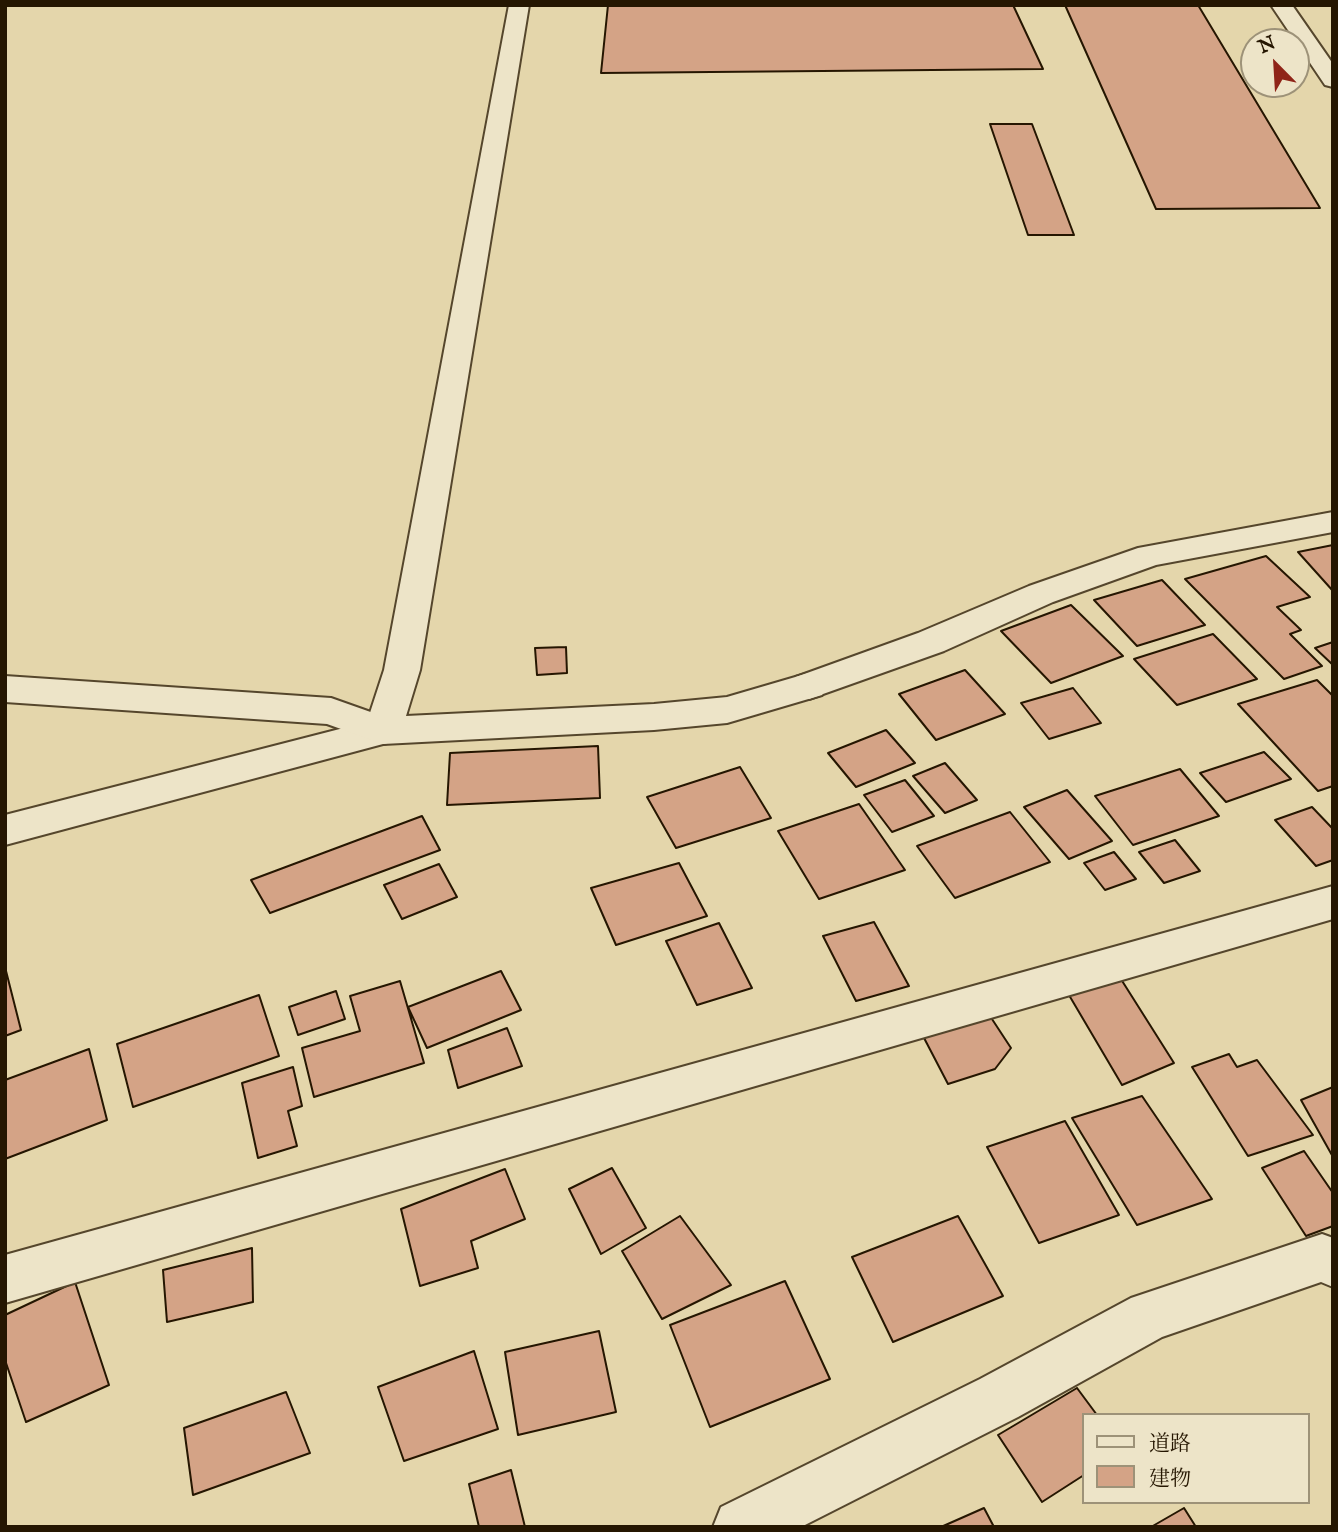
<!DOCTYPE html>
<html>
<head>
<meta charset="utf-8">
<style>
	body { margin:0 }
	#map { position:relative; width:1338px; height:1532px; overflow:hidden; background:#e4d6ab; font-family:"IM FELL English","Noto Serif JP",serif }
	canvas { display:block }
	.frame { position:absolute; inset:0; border:7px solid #251601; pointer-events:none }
	.legend { position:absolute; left:1082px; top:1413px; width:228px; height:91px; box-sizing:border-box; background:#ede4c8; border:2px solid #9d9278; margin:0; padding:9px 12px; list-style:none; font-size:21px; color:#251601 }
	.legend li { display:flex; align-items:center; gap:14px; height:35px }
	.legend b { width:35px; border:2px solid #9d9278 }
	.north { position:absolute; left:1240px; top:28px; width:70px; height:70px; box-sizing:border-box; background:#ede4c8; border:2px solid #9d9278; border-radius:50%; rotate:336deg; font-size:19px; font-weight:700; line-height:28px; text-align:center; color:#251601 }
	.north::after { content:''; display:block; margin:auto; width:24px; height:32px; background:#8f2418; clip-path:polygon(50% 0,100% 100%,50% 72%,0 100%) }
</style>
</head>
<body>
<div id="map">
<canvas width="1338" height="1532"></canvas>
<div class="frame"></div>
<ul class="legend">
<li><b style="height:9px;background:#ede4c8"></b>道路</li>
<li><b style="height:19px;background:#d4a386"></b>建物</li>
</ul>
<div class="north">N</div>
</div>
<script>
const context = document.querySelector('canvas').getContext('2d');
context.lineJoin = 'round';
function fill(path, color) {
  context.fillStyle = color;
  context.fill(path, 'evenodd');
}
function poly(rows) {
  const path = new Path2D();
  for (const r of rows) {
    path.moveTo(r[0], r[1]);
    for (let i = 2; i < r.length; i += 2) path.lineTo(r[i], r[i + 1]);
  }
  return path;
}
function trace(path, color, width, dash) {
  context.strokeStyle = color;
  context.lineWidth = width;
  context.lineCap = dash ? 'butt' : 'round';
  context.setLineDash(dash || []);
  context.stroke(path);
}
const building = poly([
	[608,5,1013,5,1043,69,601,73,608,5],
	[1065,5,1198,5,1320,208,1156,209,1065,5],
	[990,124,1032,124,1074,235,1028,235,990,124],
	[1333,545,1333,591,1298,552,1333,545],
	[1266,556,1310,597,1277,607,1301,630,1290,634,1322,666,1284,679,1185,579,1266,556],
	[1162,580,1205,625,1137,646,1094,600,1162,580],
	[1071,605,1123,656,1051,683,1001,631,1071,605],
	[1213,634,1257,679,1177,705,1134,659,1213,634],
	[1333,642,1333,665,1315,648,1333,642],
	[566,647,567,673,537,675,535,648,566,647],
	[965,670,1005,714,936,740,899,694,965,670],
	[1317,680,1333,696,1333,786,1318,791,1238,704,1317,680],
	[1073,688,1101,723,1049,739,1021,703,1073,688],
	[886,730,915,763,856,787,828,753,886,730],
	[598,746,600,798,447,805,450,753,598,746],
	[1264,752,1291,779,1226,802,1200,773,1264,752],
	[945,763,977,800,945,813,913,776,945,763],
	[740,767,771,818,676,848,647,797,740,767],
	[1180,769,1219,816,1133,845,1095,796,1180,769],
	[905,780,934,816,892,832,864,795,905,780],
	[1067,790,1112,841,1069,859,1024,807,1067,790],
	[859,804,905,870,819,899,778,831,859,804],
	[1312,807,1333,829,1333,860,1316,866,1275,820,1312,807],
	[1010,812,1050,862,955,898,917,846,1010,812],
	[422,816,440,850,270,913,251,880,422,816],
	[1175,840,1200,871,1164,883,1139,852,1175,840],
	[1114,852,1136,879,1105,890,1084,863,1114,852],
	[679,863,707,916,616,945,591,888,679,863],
	[439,864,457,897,402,919,384,885,439,864],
	[874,922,909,986,856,1001,823,936,874,922],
	[719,923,752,988,697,1005,666,941,719,923],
	[5,967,21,1030,5,1036,5,967],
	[501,971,521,1010,427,1048,408,1007,501,971],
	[1119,976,1174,1063,1122,1085,1066,990,1119,976],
	[400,981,424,1063,314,1097,302,1048,360,1031,350,996,400,981],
	[336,991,345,1019,298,1035,289,1007,336,991],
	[259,995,279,1056,133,1107,117,1044,259,995],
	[988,1013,1011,1048,995,1069,948,1084,923,1036,988,1013],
	[507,1028,522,1066,458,1088,448,1050,507,1028],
	[89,1049,107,1120,5,1159,5,1080,89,1049],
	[1229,1054,1237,1067,1257,1060,1313,1135,1248,1156,1192,1067,1229,1054],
	[293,1067,302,1106,288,1111,297,1146,258,1158,242,1083,293,1067],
	[1333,1087,1333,1157,1301,1100,1333,1087],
	[1142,1096,1212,1199,1137,1225,1072,1118,1142,1096],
	[1065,1121,1119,1215,1039,1243,987,1147,1065,1121],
	[1304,1151,1333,1193,1333,1226,1306,1236,1262,1168,1304,1151],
	[612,1168,646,1228,601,1254,569,1189,612,1168],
	[505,1169,525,1219,471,1241,478,1268,420,1286,401,1209,505,1169],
	[680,1216,731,1285,662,1319,622,1251,680,1216],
	[958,1216,1003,1296,893,1342,852,1257,958,1216],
	[252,1248,253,1302,167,1322,163,1270,252,1248],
	[785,1281,830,1379,710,1427,670,1325,785,1281],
	[75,1282,109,1385,26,1422,5,1360,5,1315,75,1282],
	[599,1331,616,1412,518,1435,505,1352,599,1331],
	[474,1351,498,1429,404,1461,378,1387,474,1351],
	[1077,1388,1097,1415,1084,1415,1084,1475,1042,1502,998,1435,1077,1388],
	[286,1392,310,1453,193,1495,184,1428,286,1392],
	[511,1470,525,1527,479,1527,469,1484,511,1470],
	[984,1508,994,1527,941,1527,984,1508],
	[1184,1508,1196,1527,1151,1527,1184,1508]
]);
fill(building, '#d4a386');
trace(building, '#251601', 2);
const minor = poly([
	[509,5,529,5,420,670,406,716,654,704,727,697,809,673,822,677,827,686,822,695,727,723,654,730,383,744,5,845,5,815,367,722,384,670,509,5],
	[1333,886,1333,919,5,1303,5,1255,1333,886],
	[1322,1234,1333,1238,1333,1287,1321,1282,1162,1337,1018,1417,801,1527,713,1527,721,1507,980,1379,1131,1298,1322,1234]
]);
const tertiary = poly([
	[1271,5,1292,5,1333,64,1333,87,1325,85,1271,5],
	[1333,512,1333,532,1156,565,1053,602,944,651,809,699,796,695,791,686,796,677,918,633,1029,586,1138,548,1333,512],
	[5,676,331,698,396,721,402,731,396,741,383,744,327,724,5,702,5,676]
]);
trace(minor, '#55462c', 4);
trace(tertiary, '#55462c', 4);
fill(minor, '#ede4c8');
fill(tertiary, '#ede4c8');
</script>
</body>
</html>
